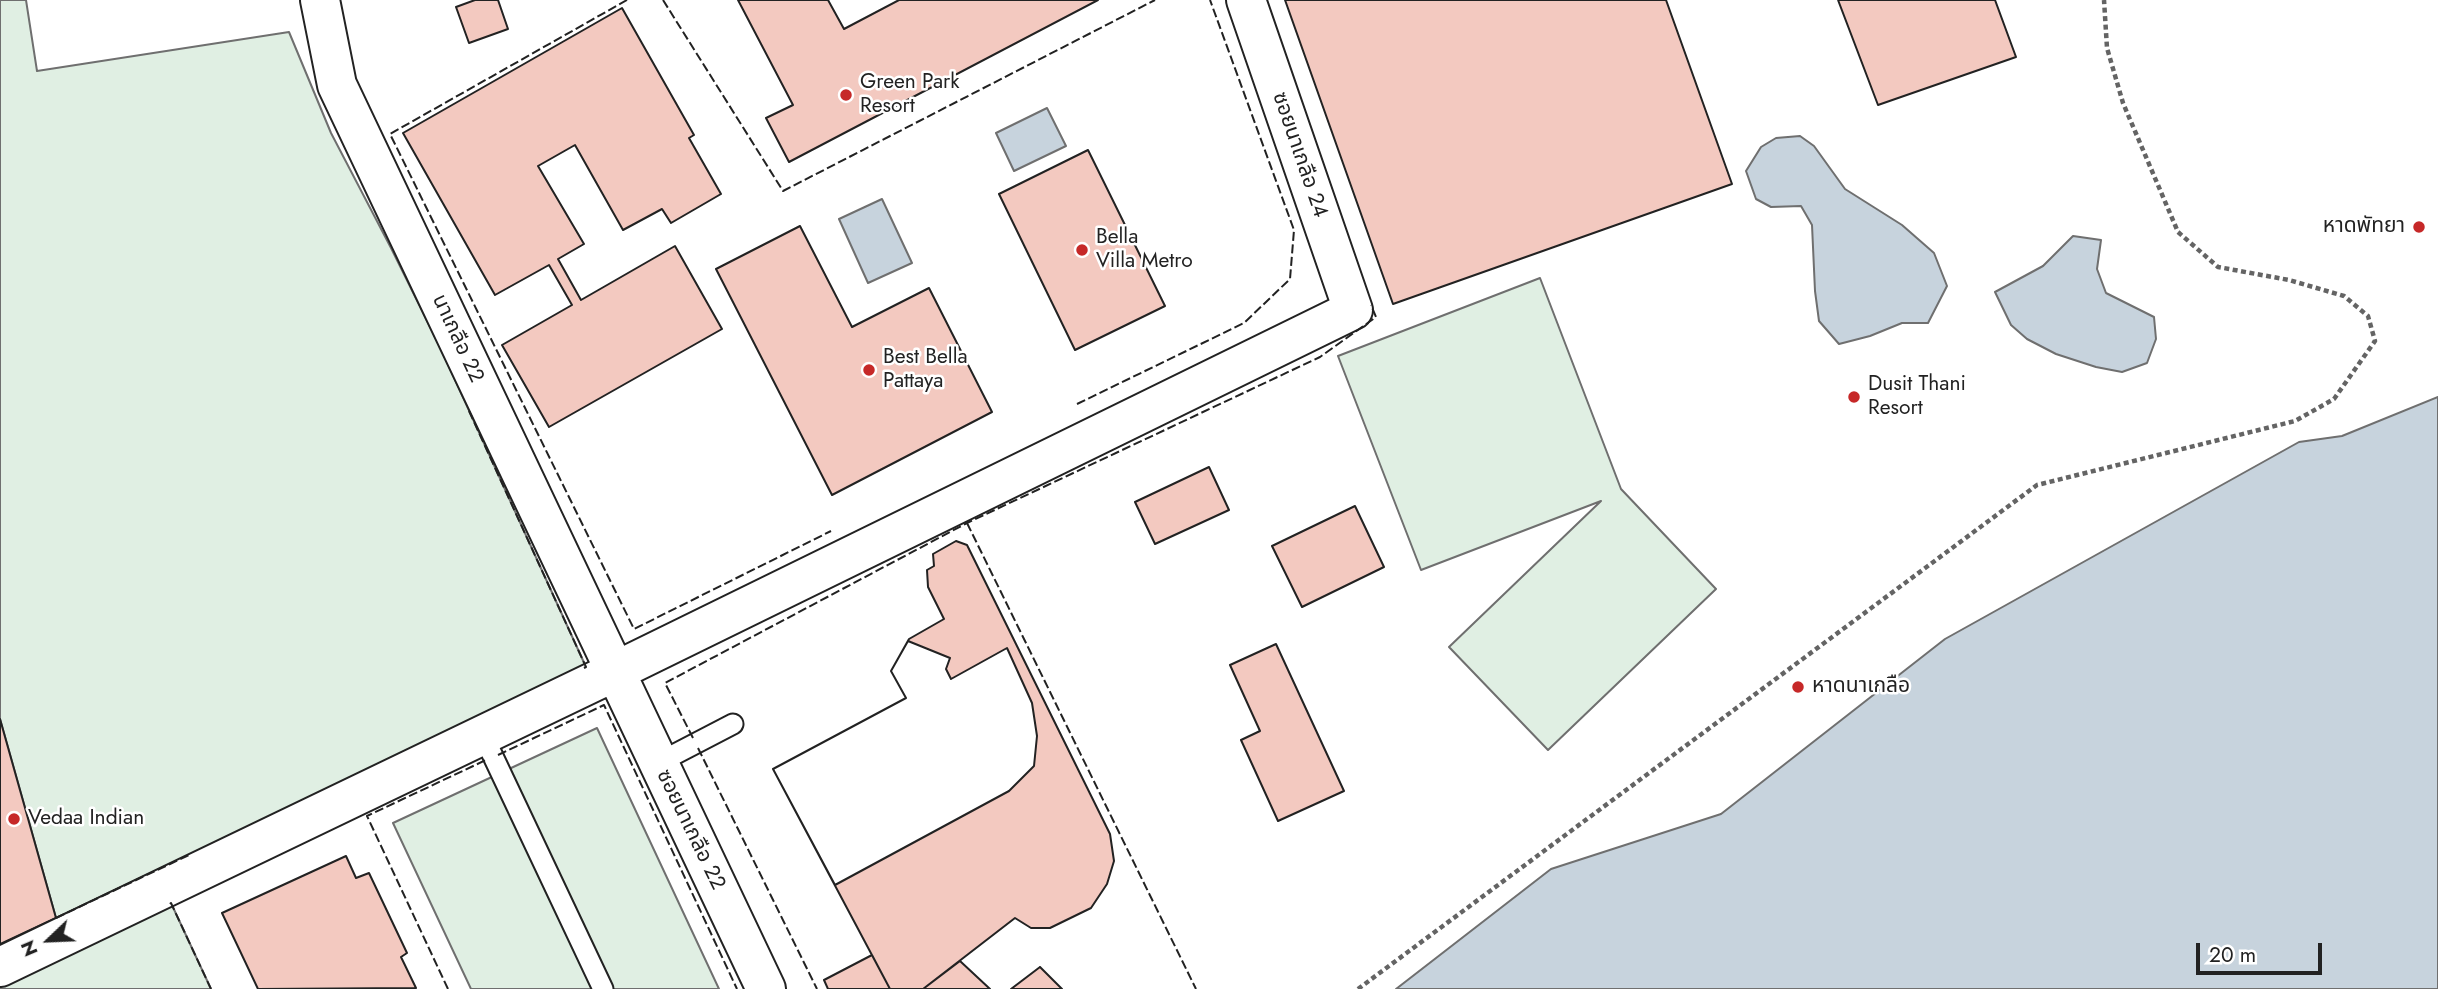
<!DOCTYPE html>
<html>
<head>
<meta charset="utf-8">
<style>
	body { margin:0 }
	#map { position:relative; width:2438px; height:989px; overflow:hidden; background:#fff; font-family:Jost,sans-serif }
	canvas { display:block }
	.north { position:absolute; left:14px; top:905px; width:70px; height:70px; -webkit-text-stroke:5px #fff; paint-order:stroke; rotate:247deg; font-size:19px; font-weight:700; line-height:28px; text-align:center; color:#222 }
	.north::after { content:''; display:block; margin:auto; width:24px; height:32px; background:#222; clip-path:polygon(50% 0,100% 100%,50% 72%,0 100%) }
	.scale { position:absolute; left:2196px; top:943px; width:126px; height:32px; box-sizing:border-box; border:4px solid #222; border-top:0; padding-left:9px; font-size:21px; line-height:24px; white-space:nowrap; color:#222; -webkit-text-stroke:5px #fff; paint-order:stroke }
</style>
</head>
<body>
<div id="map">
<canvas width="2438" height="989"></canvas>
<div class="north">N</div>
<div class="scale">20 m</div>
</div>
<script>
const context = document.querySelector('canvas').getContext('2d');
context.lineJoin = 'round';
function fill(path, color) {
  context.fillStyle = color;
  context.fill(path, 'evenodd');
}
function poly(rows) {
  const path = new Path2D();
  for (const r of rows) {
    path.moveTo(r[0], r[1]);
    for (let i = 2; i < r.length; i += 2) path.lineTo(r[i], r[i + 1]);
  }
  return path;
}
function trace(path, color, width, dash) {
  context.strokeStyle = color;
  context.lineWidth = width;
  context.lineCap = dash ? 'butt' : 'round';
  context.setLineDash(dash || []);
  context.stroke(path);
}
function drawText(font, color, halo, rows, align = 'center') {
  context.font = font + ' Jost,"Noto Sans Thai",sans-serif';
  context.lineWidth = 5;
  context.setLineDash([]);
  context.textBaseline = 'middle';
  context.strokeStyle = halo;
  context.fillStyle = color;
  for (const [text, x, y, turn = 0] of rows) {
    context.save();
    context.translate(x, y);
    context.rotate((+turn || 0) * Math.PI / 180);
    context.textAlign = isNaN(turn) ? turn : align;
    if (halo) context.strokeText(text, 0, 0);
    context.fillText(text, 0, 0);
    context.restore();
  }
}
const green = poly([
	[0,0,26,0,37,71,289,32,331,133,391,248,441,349,586,667,56,918,0,719,0,0],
	[1540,278,1621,489,1716,589,1548,750,1449,647,1601,501,1421,570,1338,356,1540,278],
	[597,728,719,989,471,989,393,823,597,728],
	[171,903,211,989,0,989,0,987,171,903]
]);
fill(green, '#e0efe3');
trace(green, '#6f6f6f', 2);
const water = poly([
	[1047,108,1066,146,1014,171,996,133,1047,108],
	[1800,136,1814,146,1845,189,1902,225,1934,253,1947,286,1928,323,1902,323,1870,336,1839,344,1819,321,1815,291,1812,225,1801,206,1771,207,1756,199,1746,171,1761,147,1776,138,1800,136],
	[882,199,912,263,868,283,839,219,882,199],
	[2073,236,2101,240,2097,269,2106,293,2154,317,2156,339,2147,363,2122,372,2096,367,2056,354,2027,339,2011,325,1995,292,2043,266,2073,236],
	[2438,397,2438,989,1396,989,1551,869,1721,814,1945,639,2299,442,2342,436,2438,397]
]);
fill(water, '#c7d3dd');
trace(water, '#6f6f6f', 2);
const building = poly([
	[475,0,498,0,508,29,469,43,456,7,475,0],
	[738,0,828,0,844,29,899,0,1098,0,789,162,766,118,793,105,738,0],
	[1285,0,1666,0,1732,184,1393,304,1285,0],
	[1838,0,1995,0,2016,57,1878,105,1838,0],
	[622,8,694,135,689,138,721,194,671,223,662,209,623,230,575,145,538,166,584,244,558,259,581,300,675,246,722,329,549,427,502,345,572,305,549,265,495,295,403,133,622,8],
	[1088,150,1165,306,1075,350,999,194,1088,150],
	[800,226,852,327,929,288,992,412,832,495,716,269,800,226],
	[1209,467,1229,510,1155,544,1135,502,1209,467],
	[1355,506,1384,567,1302,607,1272,546,1355,506],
	[956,541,967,545,1110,834,1114,861,1107,884,1091,908,1050,928,1031,928,1015,918,923,989,890,989,773,769,906,698,891,671,909,639,944,619,928,587,927,570,934,566,933,554,956,541],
	[908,641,950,658,946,669,951,679,1007,648,1032,703,1037,736,1034,766,1009,791,835,885,773,769,906,698,891,671,908,641],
	[1276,644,1344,791,1278,821,1241,740,1260,731,1230,665,1276,644],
	[0,719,56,918,0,944,0,719],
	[346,856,356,878,369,873,407,953,401,957,416,988,258,989,222,913,346,856],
	[872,955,890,989,828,989,824,980,872,955],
	[960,961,990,989,923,989,960,961],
	[1040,967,1062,989,1011,989,1040,967]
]);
fill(building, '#f3c9c0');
trace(building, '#222', 2);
const lane = poly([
	[483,735,603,989],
	[658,763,733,724]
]);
const street = poly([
	[320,0,337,85,766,989],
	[0,967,614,672,1353,310,1246,0]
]);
trace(lane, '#222', 23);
trace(street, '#222', 42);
trace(poly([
	[1358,989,2037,485,2295,421,2334,399,2375,341,2368,316,2344,296,2289,280,2218,267,2178,232,2123,103,2107,48,2104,0]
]), '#646464', 4.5, [5, 3.5]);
trace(lane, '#fff', 19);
trace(street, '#fff', 38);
trace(poly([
	[627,0,390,134,634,629,831,531],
	[663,0,783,191,1155,0],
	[1077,404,1244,323,1290,279,1294,230,1210,0],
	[469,411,586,667,584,668],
	[967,523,1196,989],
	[693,738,665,683,967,523,1320,357,1376,317,1371,305],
	[698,748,817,989],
	[498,755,604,705,737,989],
	[170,904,171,903,211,989],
	[56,918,189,855],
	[448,989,367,816,488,759]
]), '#222', 2, [9, 3.5]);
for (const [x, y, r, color] of [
	[846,95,7,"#c62828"],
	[2419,227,7,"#c62828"],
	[1082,250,7,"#c62828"],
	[869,370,7,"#c62828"],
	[1854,397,7,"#c62828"],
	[1798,687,7,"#c62828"],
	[14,819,7,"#c62828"]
]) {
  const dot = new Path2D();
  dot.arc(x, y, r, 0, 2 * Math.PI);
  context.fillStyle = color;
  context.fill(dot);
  trace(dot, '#fff', 2.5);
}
drawText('21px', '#222', '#fff', [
	["Green Park",860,83],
	["Resort",860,107],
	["หาดพัทยา",2405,227,"right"],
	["Bella",1096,238],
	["Villa Metro",1096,262],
	["Best Bella",883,358],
	["Pattaya",883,382],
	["Dusit Thani",1868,385],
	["Resort",1868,409],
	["หาดนาเกลือ",1812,687],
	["Vedaa Indian",28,819]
], 'left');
drawText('21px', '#222', '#fff', [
	["ซอยนาเกลือ 24",1299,155,71],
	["นาเกลือ 22",457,339,65],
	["ซอยนาเกลือ 22",690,830,64]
]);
</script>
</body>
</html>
